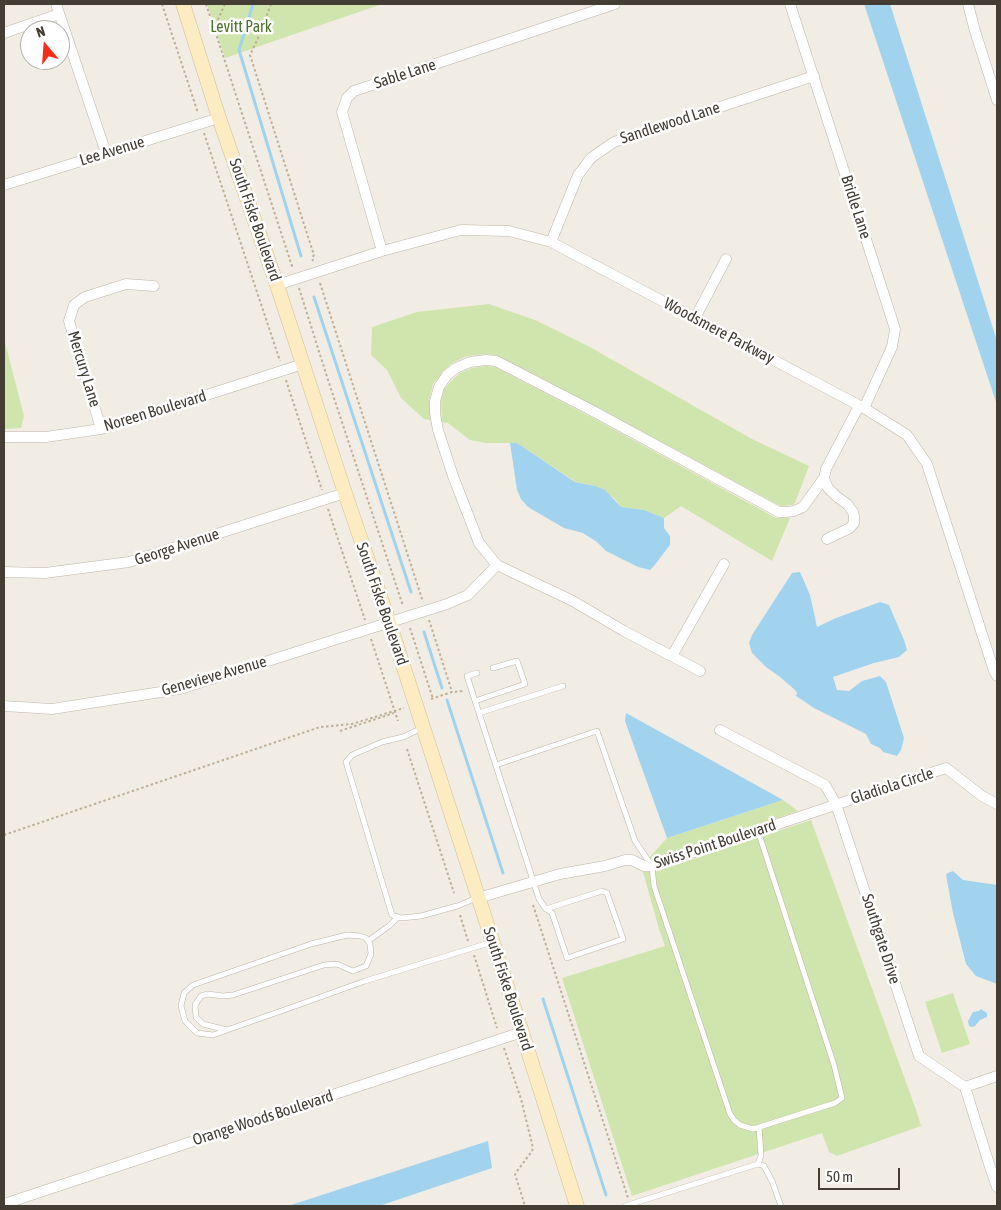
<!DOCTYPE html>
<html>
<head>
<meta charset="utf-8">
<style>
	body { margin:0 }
	#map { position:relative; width:1001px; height:1210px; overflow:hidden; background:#f2ede4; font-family:"Asap Condensed",sans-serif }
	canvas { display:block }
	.frame { position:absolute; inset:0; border:5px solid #433d34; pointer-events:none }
	.north { position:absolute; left:20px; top:20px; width:50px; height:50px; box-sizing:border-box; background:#fff; border:1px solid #b4b1ae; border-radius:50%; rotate:342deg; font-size:14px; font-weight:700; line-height:20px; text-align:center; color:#433d34 }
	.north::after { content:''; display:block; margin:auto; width:18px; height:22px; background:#f52d18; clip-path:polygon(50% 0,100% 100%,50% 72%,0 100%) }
	.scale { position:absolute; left:818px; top:1168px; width:82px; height:22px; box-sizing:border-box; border:2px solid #433d34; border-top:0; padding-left:6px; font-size:15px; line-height:18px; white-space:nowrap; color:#433d34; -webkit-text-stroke:4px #fff; paint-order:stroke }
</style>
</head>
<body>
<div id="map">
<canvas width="1001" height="1210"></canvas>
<div class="frame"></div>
<div class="north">N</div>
<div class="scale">50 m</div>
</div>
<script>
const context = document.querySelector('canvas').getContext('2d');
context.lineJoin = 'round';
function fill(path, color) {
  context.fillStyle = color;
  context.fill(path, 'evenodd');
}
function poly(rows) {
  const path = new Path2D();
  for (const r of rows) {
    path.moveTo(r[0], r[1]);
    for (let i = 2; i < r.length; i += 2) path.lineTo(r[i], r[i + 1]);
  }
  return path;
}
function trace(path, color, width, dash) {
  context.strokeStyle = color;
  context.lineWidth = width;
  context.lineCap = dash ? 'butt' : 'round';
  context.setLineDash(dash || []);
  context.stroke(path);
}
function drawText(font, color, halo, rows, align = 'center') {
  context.font = font + ' "Asap Condensed",sans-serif';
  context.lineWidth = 5;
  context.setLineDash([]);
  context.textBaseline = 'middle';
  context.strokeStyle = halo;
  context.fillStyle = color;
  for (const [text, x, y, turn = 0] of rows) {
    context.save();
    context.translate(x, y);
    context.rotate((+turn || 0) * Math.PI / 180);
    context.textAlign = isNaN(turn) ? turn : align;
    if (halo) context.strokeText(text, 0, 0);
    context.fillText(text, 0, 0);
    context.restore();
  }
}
fill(poly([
	[207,4,382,4,225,58],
	[489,304,535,320,588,346,752,439,809,466,795,503,792,505,780,506,595,406,496,355,485,354,467,356,454,362,444,370,433,384,429,401,431,420,424,419,401,398,387,370,371,355,372,327,417,312],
	[4,338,24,416,21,428,4,429],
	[486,366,495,367,591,417,776,518,790,518,772,561,681,506,664,518,644,510,621,507,614,498,595,486,576,482,517,443,486,443,470,440,448,423,442,422,441,402,444,390,452,380,460,373,472,368],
	[783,800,798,811,667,855,647,860,667,838],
	[811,820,915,1107,921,1126,837,1156,829,1152,822,1133,632,1196,562,978,665,946,659,929,643,872,654,872,670,867],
	[953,993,970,1044,942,1053,925,1002]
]), '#cfe5ad');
fill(poly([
	[864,4,890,4,997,341,997,405],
	[510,443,517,443,575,482,595,486,605,490,621,507,644,510,664,518,664,528,670,536,670,545,654,566,650,570,638,567,606,551,597,542,583,533,564,528,528,507,521,499,517,490],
	[800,572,810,595,817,627,836,618,880,602,889,605,904,640,907,650,899,657,874,663,833,677,837,690,849,691,862,681,880,676,886,682,904,738,901,750,897,756,883,752,880,748,871,744,866,734,814,708,796,696,797,693,795,690,780,677,766,667,752,653,749,643,752,635,792,573],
	[626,713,693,750,783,800,667,838,625,721],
	[953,871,963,880,997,885,997,984,976,976,966,964,953,913,946,875,948,873],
	[981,1009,987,1013,987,1017,980,1020,975,1026,972,1027,969,1026,968,1021,973,1012,979,1011],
	[488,1141,492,1168,379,1206,288,1206]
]), '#a1d3ee');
trace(poly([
	[253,4,239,50,301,256],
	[314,297,411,592],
	[424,632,442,688],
	[447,700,503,873],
	[543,999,606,1195]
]), '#a1d3ee', 3);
const lane = poly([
	[477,673,467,676,539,899,546,909,552,913,567,958,623,939,607,893,602,891,546,909],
	[475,701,525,684,517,661,493,668],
	[479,713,563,686],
	[422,728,403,737,382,742,352,755,346,762,392,915,401,918,421,916,457,906,477,898],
	[496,765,597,731,635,841,652,866,654,886,730,1114,734,1120,740,1125,753,1129,835,1103,842,1098,834,1065,758,831],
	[368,941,389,926,398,917],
	[227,1030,203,1024,196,1017,195,1005,201,996,208,994,223,996,233,995,324,965,337,964,353,971,366,966,371,954,370,944,366,938,360,936,347,935,311,944,193,985,184,993,181,1006,185,1021,197,1033,213,1035,227,1030,301,1004,365,981,492,942],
	[758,1164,761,1156,759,1127],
	[625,1206,758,1164,764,1166,772,1181,781,1206]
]);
const street = poly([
	[56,4,106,153],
	[790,4,887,304,895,329,892,347,864,408],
	[968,4,975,31,997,100],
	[4,33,59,14],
	[4,185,219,118],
	[551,242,578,175,591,158,614,142,814,76],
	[382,251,342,112,347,98,354,91,615,4],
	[277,285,382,251,461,230,509,231,551,242,864,408,907,435,927,464,994,671,997,676],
	[695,318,726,259],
	[101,429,69,321,74,305,85,297,126,284,154,286],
	[4,437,46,437,101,429,303,364],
	[827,539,850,528,854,523,854,516,853,512,847,504,836,496,828,488,824,478,826,469,859,406],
	[4,572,45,573,129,562,345,493],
	[672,656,724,564],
	[700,671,624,631,571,600,497,565,479,543,453,476,438,430,435,413,435,401,439,387,447,375,456,368,470,362,486,360,496,361,593,411,779,512,786,512,794,511,803,507,824,478],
	[4,706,52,709,180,689,447,604,468,595,497,565],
	[720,730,825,785,836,804,919,1056,965,1087,990,1167,997,1187],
	[478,898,560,874,605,866,625,860,632,860,644,866,652,866,946,768,982,796,997,804],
	[965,1087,997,1076],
	[4,1204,522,1032]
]);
const secondary = poly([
	[183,4,219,118,277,285,345,493,389,622,522,1032,577,1206]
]);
trace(lane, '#bdb4a7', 6);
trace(street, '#bdb4a7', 11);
trace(secondary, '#d1be95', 15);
trace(poly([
	[162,4,198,113],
	[206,4,214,28],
	[225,4,214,28,293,269],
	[271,4,261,32,250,55,311,246,314,255,312,258,313,261],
	[204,133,280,361],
	[320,283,423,602],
	[299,288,329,383,403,606],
	[286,380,322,490],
	[328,509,365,620],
	[429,620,452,692],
	[410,628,433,699],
	[371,639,398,721],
	[431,699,452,692,463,691],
	[340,731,394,713],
	[407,749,454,893],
	[4,835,320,727,352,724,404,708],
	[533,905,628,1198],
	[460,915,468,941],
	[474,955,497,1028],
	[504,1048,521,1099,533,1148,532,1151,515,1174,525,1206]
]), '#beaf99', 2, [2.5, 2.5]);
trace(lane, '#fff', 5);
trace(street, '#fff', 10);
trace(secondary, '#fdecc2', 14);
drawText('16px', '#497329', '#fff', [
	["Levitt Park",241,27]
]);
drawText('16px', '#433d34', '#fff', [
	["Sable Lane",405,74,-18],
	["Sandlewood Lane",670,123,-18],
	["Lee Avenue",112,151,-17],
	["Bridle Lane",856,207,72],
	["South Fiske Boulevard",255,220,71],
	["Woodsmere Parkway",719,331,28],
	["Mercury Lane",84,369,73],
	["Noreen Boulevard",155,411,-17],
	["George Avenue",177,547,-18],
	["South Fiske Boulevard",382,604,71],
	["Genevieve Avenue",214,676,-16],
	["Gladiola Circle",892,786,-18],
	["Swiss Point Boulevard",715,844,-18],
	["Southgate Drive",881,939,72],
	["South Fiske Boulevard",508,989,72],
	["Orange Woods Boulevard",263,1118,-18]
]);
</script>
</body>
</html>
